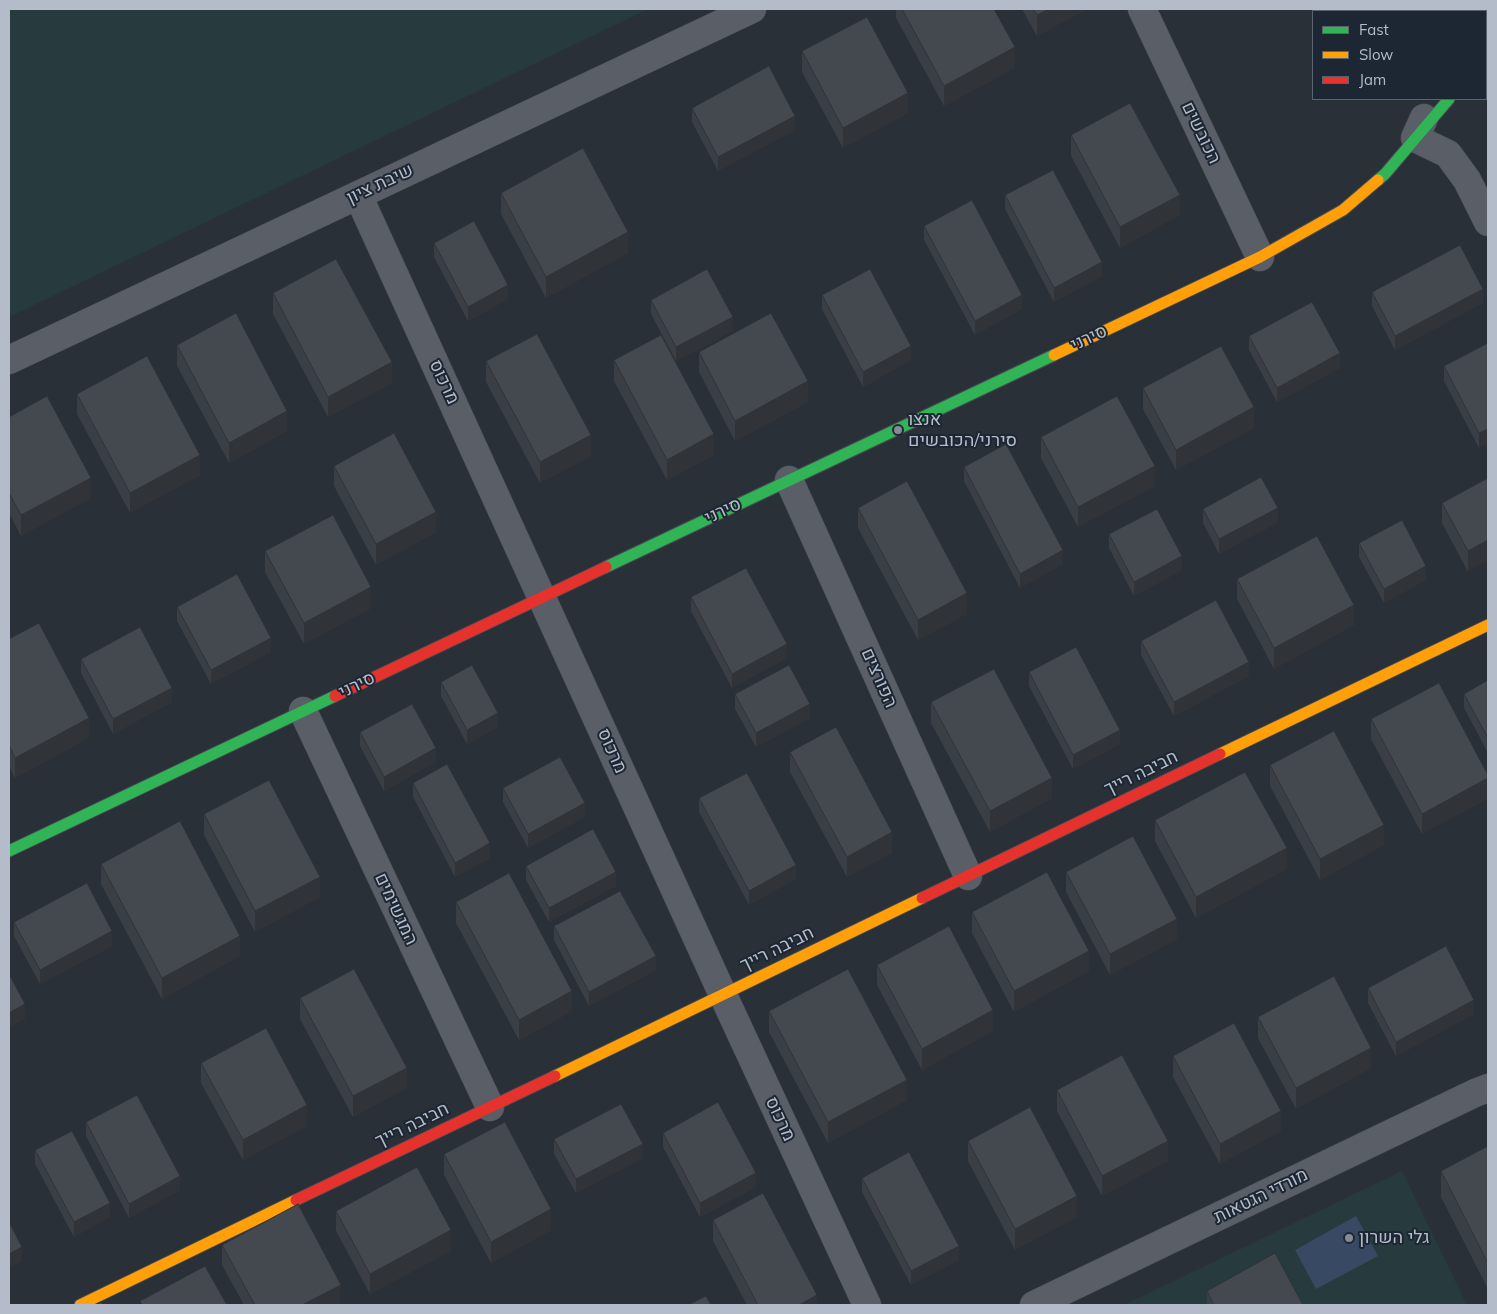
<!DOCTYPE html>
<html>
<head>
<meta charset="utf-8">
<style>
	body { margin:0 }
	#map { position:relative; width:1497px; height:1314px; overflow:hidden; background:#2a3038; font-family:Mulish,sans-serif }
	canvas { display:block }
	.frame { position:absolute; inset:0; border:10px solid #b4bcc9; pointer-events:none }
	.legend { position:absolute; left:1312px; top:10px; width:175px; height:90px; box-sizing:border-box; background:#1d2633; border:1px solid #59626f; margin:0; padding:6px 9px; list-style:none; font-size:15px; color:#b4bcc9 }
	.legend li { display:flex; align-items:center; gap:10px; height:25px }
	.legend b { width:25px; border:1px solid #59626f }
</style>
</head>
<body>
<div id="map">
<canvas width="1497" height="1314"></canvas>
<div class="frame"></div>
<ul class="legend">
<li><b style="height:6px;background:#30b455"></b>Fast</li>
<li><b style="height:6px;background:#ff9f0a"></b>Slow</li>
<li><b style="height:6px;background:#e5322d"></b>Jam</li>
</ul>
</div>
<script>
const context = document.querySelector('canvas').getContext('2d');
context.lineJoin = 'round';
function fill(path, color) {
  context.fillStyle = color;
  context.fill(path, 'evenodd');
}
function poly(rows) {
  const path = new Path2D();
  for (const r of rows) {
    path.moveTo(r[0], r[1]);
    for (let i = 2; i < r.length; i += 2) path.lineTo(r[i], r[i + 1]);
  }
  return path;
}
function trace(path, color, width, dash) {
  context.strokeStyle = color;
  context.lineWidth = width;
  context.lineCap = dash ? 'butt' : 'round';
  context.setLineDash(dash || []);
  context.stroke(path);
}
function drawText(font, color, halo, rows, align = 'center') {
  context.font = font + ' Mulish,Heebo,sans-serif';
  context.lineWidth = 4;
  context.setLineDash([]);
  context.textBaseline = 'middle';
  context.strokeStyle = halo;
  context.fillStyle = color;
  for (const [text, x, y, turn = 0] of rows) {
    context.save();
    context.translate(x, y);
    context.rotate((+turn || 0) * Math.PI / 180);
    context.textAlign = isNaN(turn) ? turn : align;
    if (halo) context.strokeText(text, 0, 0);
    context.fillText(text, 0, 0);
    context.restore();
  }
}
fill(poly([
	[9,9,648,9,9,317],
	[1402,1171,1467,1305,1124,1305]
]), '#273a3e');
fill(poly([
	[1356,1216,1378,1256,1316,1289,1295,1250]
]), '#384963');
const street = poly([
	[1142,9,1260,257],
	[1486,12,1488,9],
	[1486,56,1488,53],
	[1424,118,1415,138,1448,154,1467,180,1488,222],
	[358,195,723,995,867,1305],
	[9,360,752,9],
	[789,480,968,876],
	[303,711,490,1107],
	[1034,1305,1475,1093,1488,1088]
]);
const fast = poly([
	[1378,180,1385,174,1449,99],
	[606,567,1054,355],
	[9,851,335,696]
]);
const slow = poly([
	[1054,355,1260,257,1343,210,1378,180],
	[1220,754,1488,625],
	[555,1076,922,898],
	[80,1305,296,1200]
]);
const jam = poly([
	[335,696,606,567],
	[922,898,1220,754],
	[296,1200,555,1076]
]);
trace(street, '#484c53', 29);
trace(fast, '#484c53', 13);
trace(slow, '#484c53', 13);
trace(jam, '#484c53', 13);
trace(street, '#5a5e66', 28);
trace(fast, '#30b455', 11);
trace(slow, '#ff9f0a', 11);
trace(jam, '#e5322d', 11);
fill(poly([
	[896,9,994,9,1015,68,944,106,896,18],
	[1022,9,1087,9,1037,36],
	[802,51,908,113,843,148,802,72],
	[692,108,795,130,718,171,692,122],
	[1071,135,1180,215,1120,248,1071,156],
	[501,193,628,253,546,298,501,214],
	[1005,195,1102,276,1054,302,1005,209],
	[924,226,1022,309,975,335,924,240],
	[434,243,508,299,468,321,434,257],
	[1372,292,1483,303,1395,350,1372,306],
	[273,293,392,383,328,417,273,314],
	[822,295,911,360,863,387,822,309],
	[651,300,733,331,676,361,651,314],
	[1249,336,1340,368,1277,402,1249,350],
	[1488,343,1479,448,1444,381,1444,366],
	[177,345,287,431,229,463,177,366],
	[699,352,808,402,735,441,699,372],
	[614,360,714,455,667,480,614,381],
	[486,361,591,456,540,483,486,382],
	[1143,388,1254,428,1176,470,1143,409],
	[77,394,200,475,130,513,77,414],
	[9,417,91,498,21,536,9,513],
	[1041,437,1155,486,1078,527,1041,458],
	[334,466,436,532,376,565,334,486],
	[964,467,1063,564,1020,588,964,481],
	[1488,478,1468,572,1442,523,1442,503],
	[858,508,967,614,918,640,858,528],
	[1203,509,1278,522,1219,554,1203,523],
	[1109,534,1182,570,1134,596,1109,548],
	[1359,543,1426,580,1384,603,1359,557],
	[265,551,371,608,304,644,265,572],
	[1237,579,1354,625,1274,669,1237,599],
	[691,597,787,658,732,688,691,611],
	[177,607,271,652,211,684,177,621],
	[9,639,89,738,15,778,9,766],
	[1141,641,1249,676,1174,716,1141,655],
	[81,659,172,702,113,734,81,673],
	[1029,672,1120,744,1073,769,1029,686],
	[1488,680,1488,753,1464,708,1464,694],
	[441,682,498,727,467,744,441,696],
	[735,694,810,718,756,747,735,709],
	[931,702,1052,798,990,832,931,723],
	[1371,719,1488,775,1422,834,1371,739],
	[360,732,436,762,384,791,360,746],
	[790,752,892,853,847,877,790,772],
	[1270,765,1384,845,1320,880,1270,786],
	[413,783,490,858,455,877,413,797],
	[503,788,585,817,528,848,503,802],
	[699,798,796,879,749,905,699,812],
	[204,814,320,897,255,932,204,835],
	[1155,820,1287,869,1196,918,1155,841],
	[101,864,240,956,162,999,101,884],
	[526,866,616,886,549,922,526,880],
	[1066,872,1177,939,1110,975,1066,892],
	[456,902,572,1011,519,1040,456,923],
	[1488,908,1488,926,1487,923,1487,909],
	[972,912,1089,971,1014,1012,972,933],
	[14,922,112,946,40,984,14,936],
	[554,926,656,970,589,1006,554,940],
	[877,965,993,1031,922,1070,877,985],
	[1368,988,1474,1014,1396,1056,1368,1003],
	[300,998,407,1088,353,1117,300,1019],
	[769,1011,907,1100,828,1143,769,1032],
	[1258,1017,1371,1068,1296,1109,1258,1038],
	[1173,1056,1281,1131,1220,1164,1173,1077],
	[201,1063,307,1126,243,1160,201,1083],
	[1057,1090,1168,1161,1102,1196,1057,1111],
	[86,1122,180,1190,129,1218,86,1136],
	[663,1133,756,1187,700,1217,663,1147],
	[554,1139,643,1158,576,1193,554,1154],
	[968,1141,1077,1217,1015,1250,968,1161],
	[1488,1146,1488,1289,1441,1197,1441,1171],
	[35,1150,110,1217,74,1237,35,1164],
	[444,1154,551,1230,491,1263,444,1175],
	[862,1178,959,1260,911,1285,862,1192],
	[336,1211,451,1251,370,1294,336,1231],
	[713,1220,817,1305,747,1305,713,1241],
	[222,1245,341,1305,244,1305,222,1265],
	[1207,1291,1303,1305,1207,1305]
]), '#3a3f45');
fill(poly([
	[1049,9,1087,9,1037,36,1037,15],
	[1015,47,1015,68,944,106,944,86],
	[908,93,908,113,843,148,843,128],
	[795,116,795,130,718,171,718,157],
	[1180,195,1180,215,1120,248,1120,227],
	[628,232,628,253,546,298,546,277],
	[1102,262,1102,276,1054,302,1054,288],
	[508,285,508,299,468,321,468,307],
	[1483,289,1483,303,1395,350,1395,336],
	[1022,295,1022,309,975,335,975,321],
	[733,317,733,331,676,361,676,347],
	[911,346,911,360,863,387,863,372],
	[1340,353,1340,368,1277,402,1277,388],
	[392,362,392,383,328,417,328,397],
	[808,381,808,402,735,441,735,421],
	[1254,407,1254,428,1176,470,1176,450],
	[287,411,287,431,229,463,229,443],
	[1488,429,1488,443,1479,448,1479,433],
	[714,434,714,455,667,480,667,460],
	[591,435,591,456,540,483,540,462],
	[200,455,200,475,130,513,130,493],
	[1155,466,1155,486,1078,527,1078,507],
	[91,478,91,498,21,536,21,515],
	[1278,508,1278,522,1219,554,1219,539],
	[436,512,436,532,376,565,376,544],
	[1488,540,1488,560,1468,572,1468,551],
	[1063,550,1063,564,1020,588,1020,574],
	[1182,556,1182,570,1134,596,1134,582],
	[1426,566,1426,580,1384,603,1384,589],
	[371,587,371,608,304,644,304,623],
	[967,593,967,614,918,640,918,620],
	[1354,605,1354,625,1274,669,1274,648],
	[271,638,271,652,211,684,211,670],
	[787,644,787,658,732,688,732,674],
	[1249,662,1249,676,1174,716,1174,702],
	[172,688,172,702,113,734,113,719],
	[810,704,810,718,756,747,756,733],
	[498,713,498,727,467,744,467,730],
	[89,718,89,738,15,778,15,758],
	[1120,730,1120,744,1073,769,1073,755],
	[436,748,436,762,384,791,384,777],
	[1052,778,1052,798,990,832,990,811],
	[1488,778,1488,799,1422,834,1422,814],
	[585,803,585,817,528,848,528,834],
	[1384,825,1384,845,1320,880,1320,859],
	[892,832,892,853,847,877,847,857],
	[490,843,490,858,455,877,455,863],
	[1287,848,1287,869,1196,918,1196,897],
	[796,865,796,879,749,905,749,891],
	[616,872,616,886,549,922,549,908],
	[320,877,320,897,255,932,255,911],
	[1177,919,1177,939,1110,975,1110,954],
	[112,931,112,946,40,984,40,970],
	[240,936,240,956,162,999,162,978],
	[1089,951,1089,971,1014,1012,1014,991],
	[656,956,656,970,589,1006,589,992],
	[572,991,572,1011,519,1040,519,1020],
	[1474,1000,1474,1014,1396,1056,1396,1042],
	[25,1004,25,1019,9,1027,9,1013],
	[993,1010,993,1031,922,1070,922,1049],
	[1371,1048,1371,1068,1296,1109,1296,1088],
	[407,1068,407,1088,353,1117,353,1096],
	[907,1080,907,1100,828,1143,828,1122],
	[307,1105,307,1126,243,1160,243,1140],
	[1281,1111,1281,1131,1220,1164,1220,1144],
	[1168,1141,1168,1161,1102,1196,1102,1176],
	[643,1144,643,1158,576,1193,576,1179],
	[756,1173,756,1187,700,1217,700,1203],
	[180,1176,180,1190,129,1218,129,1204],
	[1077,1196,1077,1217,1015,1250,1015,1229],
	[110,1203,110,1217,74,1237,74,1222],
	[551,1209,551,1230,491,1263,491,1242],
	[451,1230,451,1251,370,1294,370,1274],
	[959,1246,959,1260,911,1285,911,1271],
	[22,1247,22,1261,9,1268,9,1254],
	[341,1285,340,1305,302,1305],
	[817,1295,817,1305,799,1305]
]), '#303338');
const building = poly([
	[902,9,994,9,1015,47,944,86,902,9],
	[1033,9,1049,9,1037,15,1033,9],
	[867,17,908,93,843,128,802,51,867,17],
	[769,66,795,116,718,157,692,108,769,66],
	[1130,103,1180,195,1120,227,1071,135,1130,103],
	[583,148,628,232,546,277,501,193,583,148],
	[1053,170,1102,262,1054,288,1005,195,1053,170],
	[972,200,1022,295,975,321,924,226,972,200],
	[474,221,508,285,468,307,434,243,474,221],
	[1460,245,1483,289,1395,336,1372,292,1460,245],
	[336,259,392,362,328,397,273,293,336,259],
	[707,269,733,317,676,347,651,300,707,269],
	[870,269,911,346,863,372,822,295,870,269],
	[1312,302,1340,353,1277,388,1249,336,1312,302],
	[236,313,287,411,229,443,177,345,236,313],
	[771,313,808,381,735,421,699,352,771,313],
	[537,334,591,435,540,462,486,361,537,334],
	[661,335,714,434,667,460,614,360,661,335],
	[1488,343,1488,429,1479,433,1444,366,1488,343],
	[1221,346,1254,407,1176,450,1143,388,1221,346],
	[147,356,200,455,130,493,77,394,147,356],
	[47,396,91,478,21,515,9,493,9,417,47,396],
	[1117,396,1155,466,1078,507,1041,437,1117,396],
	[394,433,436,512,376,544,334,466,394,433],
	[1006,444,1063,550,1020,574,964,467,1006,444],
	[1261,477,1278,508,1219,539,1203,509,1261,477],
	[1488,478,1488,540,1468,551,1442,503,1488,478],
	[907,481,967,593,918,620,858,508,907,481],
	[1157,509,1182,556,1134,582,1109,534,1157,509],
	[333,515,371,587,304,623,265,551,333,515],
	[1402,520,1426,566,1384,589,1359,543,1402,520],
	[1317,536,1354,605,1274,648,1237,579,1317,536],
	[746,568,787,644,732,674,691,597,746,568],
	[237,574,271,638,211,670,177,607,237,574],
	[1216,600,1249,662,1174,702,1141,641,1216,600],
	[39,623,89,718,15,758,9,745,9,639,39,623],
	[140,627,172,688,113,719,81,659,140,627],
	[1076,647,1120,730,1073,755,1029,672,1076,647],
	[472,665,498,713,467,730,441,682,472,665],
	[789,665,810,704,756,733,735,694,789,665],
	[994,669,1052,778,990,811,931,702,994,669],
	[1488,680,1488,738,1464,694,1488,680],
	[1439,683,1488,775,1488,778,1422,814,1371,719,1439,683],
	[412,704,436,748,384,777,360,732,412,704],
	[836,727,892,832,847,857,790,752,836,727],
	[1334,731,1384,825,1320,859,1270,765,1334,731],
	[560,757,585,803,528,834,503,788,560,757],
	[447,764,490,843,455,863,413,783,447,764],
	[1245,772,1287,848,1196,897,1155,820,1245,772],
	[747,773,796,865,749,891,699,798,747,773],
	[269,780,320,877,255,911,204,814,269,780],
	[180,821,240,936,162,978,101,864,180,821],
	[593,829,616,872,549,908,526,866,593,829],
	[1133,836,1177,919,1110,954,1066,872,1133,836],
	[1047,872,1089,951,1014,991,972,912,1047,872],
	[509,873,572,991,519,1020,456,902,509,873],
	[87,883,112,931,40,970,14,922,87,883],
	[620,891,656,956,589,992,554,926,620,891],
	[949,926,993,1010,922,1049,877,965,949,926],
	[1446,946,1474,1000,1396,1042,1368,988,1446,946],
	[354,969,407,1068,353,1096,300,998,354,969],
	[848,969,907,1080,828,1122,769,1011,848,969],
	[9,974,25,1004,9,1013,9,974],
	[1334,976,1371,1048,1296,1088,1258,1017,1334,976],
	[1234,1023,1281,1111,1220,1144,1173,1056,1234,1023],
	[266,1028,307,1105,243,1140,201,1063,266,1028],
	[1122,1055,1168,1141,1102,1176,1057,1090,1122,1055],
	[137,1095,180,1176,129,1204,86,1122,137,1095],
	[718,1102,756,1173,700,1203,663,1133,718,1102],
	[621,1104,643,1144,576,1179,554,1139,621,1104],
	[1030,1107,1077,1196,1015,1229,968,1141,1030,1107],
	[505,1122,551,1209,491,1242,444,1154,505,1122],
	[72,1131,110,1203,74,1222,35,1150,72,1131],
	[1488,1146,1488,1263,1441,1171,1488,1146],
	[909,1152,959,1246,911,1271,862,1178,909,1152],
	[417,1167,451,1230,370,1274,336,1211,417,1167],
	[763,1193,817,1295,799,1305,758,1305,713,1220,763,1193],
	[298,1204,341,1285,302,1305,255,1305,222,1245,298,1204],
	[9,1222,22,1247,9,1254,9,1222],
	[1275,1253,1303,1305,1214,1305,1207,1291,1275,1253],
	[205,1266,227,1305,142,1305,140,1301,205,1266],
	[706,1296,711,1305,688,1305,706,1296],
	[101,1302,103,1305,95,1305,101,1302]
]);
fill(building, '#444950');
trace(building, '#303338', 1);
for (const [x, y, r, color] of [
	[898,430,5,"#848b96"],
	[1349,1238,5,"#848b96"]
]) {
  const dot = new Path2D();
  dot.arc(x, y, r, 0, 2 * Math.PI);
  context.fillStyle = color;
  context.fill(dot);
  trace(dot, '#1d2633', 2);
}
drawText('18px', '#b4bcc9', '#1d2633', [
	["הכובשים",1201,133,64],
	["שיבת ציון",380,184,-25],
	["סירני",1089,338,-25],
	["מרכוס",444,382,65],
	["סירני",723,511,-25],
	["הפורצים",879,678,66],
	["סירני",357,685,-26],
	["מרכוס",612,751,66],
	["חביבה רייך",1141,773,-26],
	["המגשימים",396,909,65],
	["חביבה רייך",777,949,-26],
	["מרכוס",780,1119,65],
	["חביבה רייך",412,1125,-26],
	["מורדי הגטאות",1261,1196,-26]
]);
drawText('18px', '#b4bcc9', '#1d2633', [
	["אנצו",908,420],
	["סירני/הכובשים",908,441],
	["גלי השרון",1359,1238]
], 'left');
</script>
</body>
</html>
